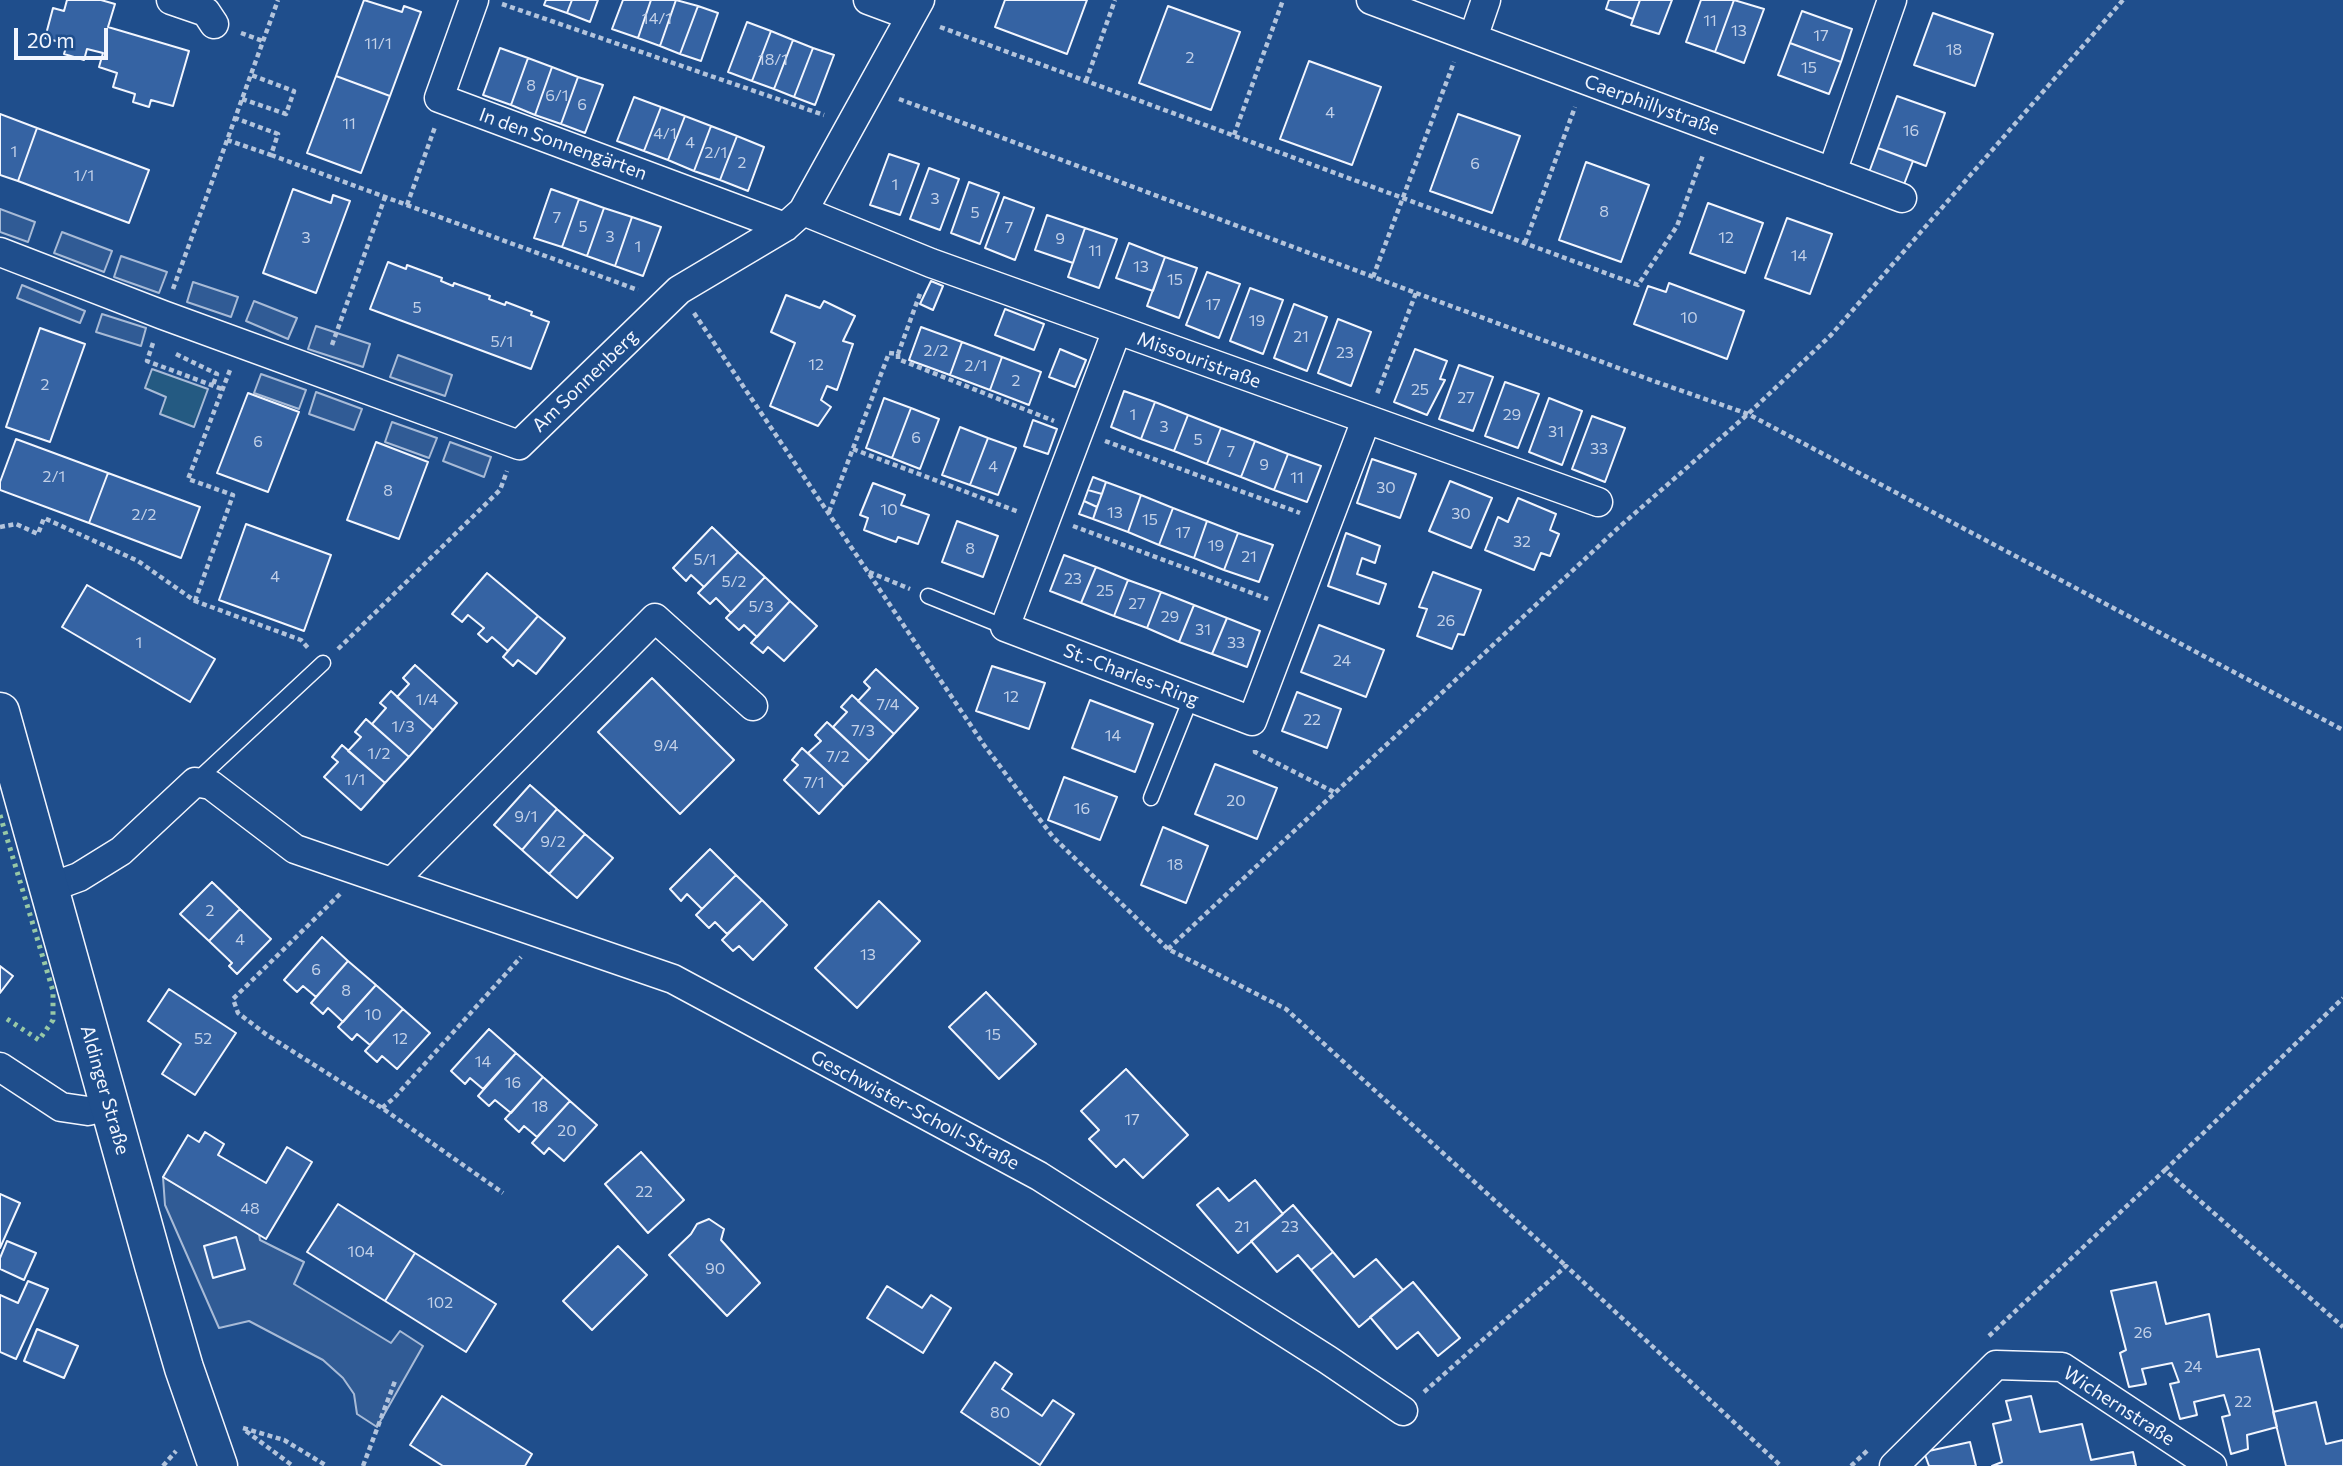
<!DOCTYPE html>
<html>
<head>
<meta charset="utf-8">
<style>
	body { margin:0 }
	#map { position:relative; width:2343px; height:1466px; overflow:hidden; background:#1f4e8c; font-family:Commissioner,sans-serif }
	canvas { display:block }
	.scale { position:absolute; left:14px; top:28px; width:94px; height:32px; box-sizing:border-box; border:4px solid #f2f6ff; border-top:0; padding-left:9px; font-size:21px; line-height:24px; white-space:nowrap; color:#f2f6ff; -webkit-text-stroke:5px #1f4e8c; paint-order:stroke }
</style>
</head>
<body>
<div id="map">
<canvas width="2343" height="1466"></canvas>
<div class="scale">20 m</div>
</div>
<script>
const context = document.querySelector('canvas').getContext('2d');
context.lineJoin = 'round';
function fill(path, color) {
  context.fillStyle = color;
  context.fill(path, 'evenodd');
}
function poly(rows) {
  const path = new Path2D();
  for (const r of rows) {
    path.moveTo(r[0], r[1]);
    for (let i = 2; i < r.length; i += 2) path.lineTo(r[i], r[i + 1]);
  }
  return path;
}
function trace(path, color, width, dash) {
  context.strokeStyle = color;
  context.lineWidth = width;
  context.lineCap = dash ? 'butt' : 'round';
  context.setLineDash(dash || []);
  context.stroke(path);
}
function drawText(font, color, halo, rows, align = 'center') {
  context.font = font + ' Commissioner,sans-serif';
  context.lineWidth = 5;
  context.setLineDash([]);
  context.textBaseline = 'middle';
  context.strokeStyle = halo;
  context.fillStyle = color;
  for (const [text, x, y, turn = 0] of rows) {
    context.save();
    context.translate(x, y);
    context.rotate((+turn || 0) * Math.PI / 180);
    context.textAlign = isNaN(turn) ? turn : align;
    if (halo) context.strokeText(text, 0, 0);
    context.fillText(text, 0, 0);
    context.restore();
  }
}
const green = poly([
	[152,369,208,389,194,427,160,414,166,397,145,388,152,369]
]);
fill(green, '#245a82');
trace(green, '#a8bbd7', 2);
const parking = poly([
	[0,209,35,222,28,242,0,232,0,209],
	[62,232,112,251,104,272,54,253,62,232],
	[121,256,167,272,159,293,114,277,121,256],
	[193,282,238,297,231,317,187,302,193,282],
	[22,285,85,311,80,323,17,298,22,285],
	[254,301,297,318,288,339,246,321,254,301],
	[102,314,146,328,141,346,96,332,102,314],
	[316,326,370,344,363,367,308,349,316,326],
	[398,355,452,375,445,396,390,377,398,355],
	[261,374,306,390,299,409,254,393,261,374],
	[316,392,362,409,354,430,309,414,316,392],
	[392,422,437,438,429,458,385,442,392,422],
	[450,442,491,457,484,477,443,461,450,442],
	[163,1177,259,1234,260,1240,304,1262,294,1284,391,1343,400,1331,423,1346,377,1427,357,1414,354,1394,343,1378,323,1360,249,1321,219,1328,165,1205,163,1177]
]);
fill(parking, '#305b95');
trace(parking, '#a8bbd7', 2);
const building = poly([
	[67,0,101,0,115,4,108,27,189,51,173,106,151,100,149,107,133,102,135,94,113,87,117,73,99,67,103,53,87,49,84,60,64,54,67,44,45,38,53,8,64,11,67,0],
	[364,0,402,12,404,6,421,12,390,96,336,76,364,0],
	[546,0,572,0,567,13,544,5,546,0],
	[572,0,598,0,590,22,567,13,572,0],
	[623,0,651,0,638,38,612,29,623,0],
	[651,0,676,0,660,46,638,38,651,0],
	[676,0,698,6,680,54,660,46,676,0],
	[1005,0,1087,0,1067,54,995,27,1005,0],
	[1609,0,1640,0,1633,19,1606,9,1609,0],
	[1640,0,1672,0,1659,34,1631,25,1640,0],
	[1701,0,1734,0,1715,52,1686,42,1701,0],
	[1734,0,1764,9,1744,63,1715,52,1734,0],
	[698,6,718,13,701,61,680,54,698,6],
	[1168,6,1240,32,1211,110,1139,83,1168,6],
	[1802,11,1852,29,1841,62,1790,43,1802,11],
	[1933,13,1993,34,1975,86,1914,65,1933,13],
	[747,22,771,31,752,81,728,72,747,22],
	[771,31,793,40,774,89,752,81,771,31],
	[793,40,813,48,794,97,774,89,793,40],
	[1790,43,1841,62,1829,94,1778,75,1790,43],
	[500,48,528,58,511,105,483,95,500,48],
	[813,48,834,55,815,105,794,97,813,48],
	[528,58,552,67,535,115,511,105,528,58],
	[1309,61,1381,87,1352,165,1280,139,1309,61],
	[552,67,578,77,561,124,535,115,552,67],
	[336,76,390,96,361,173,307,153,336,76],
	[578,77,603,85,585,133,561,124,578,77],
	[1897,96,1945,113,1926,166,1878,148,1897,96],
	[634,97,661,107,644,151,617,141,634,97],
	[661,107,685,116,668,160,644,151,661,107],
	[0,114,37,128,18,181,0,175,0,114],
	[1458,114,1520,136,1492,213,1430,191,1458,114],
	[685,116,711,126,694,171,668,160,685,116],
	[711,126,737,136,720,180,694,171,711,126],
	[37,128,149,170,129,223,18,181,37,128],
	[737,136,764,147,748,191,720,180,737,136],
	[1878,148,1913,161,1903,187,1868,175,1878,148],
	[889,154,919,164,900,215,870,205,889,154],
	[1586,162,1649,185,1621,262,1559,240,1586,162],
	[929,168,959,179,940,230,910,219,929,168],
	[969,182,999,193,980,244,951,233,969,182],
	[293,189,331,203,333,195,350,201,316,293,263,273,293,189],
	[551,189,579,199,562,247,534,238,551,189],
	[1004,197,1034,208,1015,260,985,248,1004,197],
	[579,199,604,208,587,256,562,247,579,199],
	[1708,203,1763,223,1745,273,1690,253,1708,203],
	[604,208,632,217,615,266,587,256,604,208],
	[1047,215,1085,228,1073,263,1035,250,1047,215],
	[632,217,661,227,643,276,615,266,632,217],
	[1787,218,1832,234,1810,294,1765,278,1787,218],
	[1085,228,1117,239,1099,288,1068,277,1085,228],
	[1129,243,1165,257,1153,291,1116,278,1129,243],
	[1165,257,1197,268,1179,318,1147,306,1165,257],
	[388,262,406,269,407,265,442,278,441,281,453,286,454,283,490,296,489,299,505,305,506,302,532,312,531,315,549,322,531,369,370,309,388,262],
	[1207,272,1240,284,1219,338,1186,325,1207,272],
	[931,281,943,286,933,310,920,304,931,281],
	[1669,283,1744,311,1727,359,1634,324,1648,286,1666,292,1669,283],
	[1250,288,1283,300,1263,354,1230,341,1250,288],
	[786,295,820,308,824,301,855,316,843,341,853,344,837,390,827,386,821,400,831,407,818,426,770,406,795,343,771,332,786,295],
	[1294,304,1327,317,1307,371,1274,358,1294,304],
	[1005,309,1044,324,1034,350,995,335,1005,309],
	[1338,319,1371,332,1351,386,1318,373,1338,319],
	[921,327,962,342,950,375,909,360,921,327],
	[40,328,85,344,50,442,6,427,40,328],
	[962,342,1002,357,990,390,950,375,962,342],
	[1060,349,1086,360,1075,387,1049,377,1060,349],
	[1415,349,1447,361,1440,379,1445,380,1427,415,1394,402,1415,349],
	[1002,357,1041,372,1029,405,990,390,1002,357],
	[1459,365,1493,377,1473,431,1439,419,1459,365],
	[1505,382,1539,394,1518,448,1485,436,1505,382],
	[1124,391,1155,402,1141,439,1111,427,1124,391],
	[248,393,299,412,268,492,217,473,248,393],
	[884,398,911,408,892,458,866,448,884,398],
	[1549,398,1582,411,1562,465,1529,452,1549,398],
	[1155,402,1188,415,1174,451,1141,439,1155,402],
	[911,408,939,419,920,469,892,458,911,408],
	[1188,415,1221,428,1207,464,1174,451,1188,415],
	[1592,416,1625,428,1605,482,1572,469,1592,416],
	[1033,420,1057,429,1048,454,1024,446,1033,420],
	[960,427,988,438,970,485,942,475,960,427],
	[1221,428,1255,441,1241,477,1207,464,1221,428],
	[988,438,1016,448,998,495,970,485,988,438],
	[16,439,108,473,89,523,0,490,0,482,16,439],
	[1255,441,1288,454,1274,490,1241,477,1255,441],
	[376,442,428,462,399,539,347,520,376,442],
	[1288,454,1321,466,1307,502,1274,490,1288,454],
	[1372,459,1416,474,1400,518,1357,503,1372,459],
	[108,473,200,507,181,558,89,523,108,473],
	[1093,477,1106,482,1102,494,1088,490,1093,477],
	[1450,481,1492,498,1471,548,1429,531,1450,481],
	[1106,482,1141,495,1128,532,1093,519,1106,482],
	[873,483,905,495,901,505,929,515,918,544,898,537,896,542,864,530,868,518,860,515,873,483],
	[1088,490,1102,494,1097,507,1084,501,1088,490],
	[1141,495,1173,508,1159,545,1128,532,1141,495],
	[1518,498,1556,514,1550,530,1559,534,1550,556,1541,553,1534,570,1485,550,1498,517,1508,522,1518,498],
	[1084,501,1097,507,1093,519,1079,514,1084,501],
	[1173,508,1207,521,1194,558,1159,545,1173,508],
	[957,521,998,536,983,577,942,562,957,521],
	[1207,521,1238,533,1224,570,1194,558,1207,521],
	[246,524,331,555,304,631,219,600,246,524],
	[712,527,738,552,704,587,691,575,686,581,673,568,712,527],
	[1238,533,1273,545,1259,582,1224,570,1238,533],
	[1346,533,1380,546,1375,563,1362,558,1357,574,1386,584,1379,604,1328,586,1346,533],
	[738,552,765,577,731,613,716,598,710,604,698,593,738,552],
	[1064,555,1096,567,1081,603,1050,591,1064,555],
	[1096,567,1128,580,1114,616,1081,603,1096,567],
	[1433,572,1481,590,1464,635,1458,634,1452,649,1417,636,1427,609,1419,607,1433,572],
	[487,573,538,616,508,651,492,637,487,642,478,634,484,628,468,615,462,622,452,614,487,573],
	[765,577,790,601,757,637,744,625,739,630,726,618,765,577],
	[1128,580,1161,592,1147,628,1114,616,1128,580],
	[87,585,215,659,190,702,62,627,87,585],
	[1161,592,1194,605,1179,642,1147,628,1161,592],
	[790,601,817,626,784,661,768,647,763,653,751,643,790,601],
	[1194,605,1227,618,1212,654,1179,642,1194,605],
	[538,616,565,638,536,674,518,660,513,666,503,657,538,616],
	[1227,618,1260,631,1247,667,1212,654,1227,618],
	[1319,625,1384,650,1366,697,1301,672,1319,625],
	[415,665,457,703,433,730,397,697,409,684,403,678,415,665],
	[992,666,1045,683,1029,729,976,711,992,666],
	[876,669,918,708,894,734,858,701,870,688,864,682,876,669],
	[652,678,734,760,680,814,598,732,652,678],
	[391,691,433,730,409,757,372,724,386,708,380,703,391,691],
	[1297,692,1341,709,1327,748,1282,731,1297,692],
	[852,695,894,734,869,761,833,727,847,712,841,707,852,695],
	[1090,700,1153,724,1135,772,1072,748,1090,700],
	[366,719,409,757,385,783,348,751,361,737,355,732,366,719],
	[827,722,869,761,844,787,808,753,821,741,815,735,827,722],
	[342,745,385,783,361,810,324,777,338,762,332,757,342,745],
	[802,748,844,787,819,814,784,780,798,765,792,760,802,748],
	[1215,764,1277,788,1257,839,1195,814,1215,764],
	[1064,777,1117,797,1100,840,1048,820,1064,777],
	[530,785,557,809,522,850,494,825,530,785],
	[557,809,585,834,549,874,522,850,557,809],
	[1163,827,1208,846,1186,903,1141,885,1163,827],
	[585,834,613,858,577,898,549,874,585,834],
	[710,849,736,875,702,909,687,894,681,901,670,889,710,849],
	[736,875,762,900,727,934,715,922,709,928,696,915,736,875],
	[212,882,240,909,209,941,180,914,212,882],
	[762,900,787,925,753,960,739,946,733,951,722,940,762,900],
	[879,901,920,941,857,1008,815,968,879,901],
	[240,909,271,939,237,974,229,966,232,963,209,941,240,909],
	[322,937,348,961,316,997,303,986,297,992,284,980,322,937],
	[348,961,376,985,343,1022,328,1008,323,1014,311,1003,348,961],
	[0,966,13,976,0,993,0,966],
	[376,985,403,1009,370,1045,357,1034,352,1040,338,1027,376,985],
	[169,989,236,1033,195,1095,162,1074,181,1044,148,1021,169,989],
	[986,992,1036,1044,999,1079,949,1027,986,992],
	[403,1009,430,1033,397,1069,382,1056,377,1062,365,1051,403,1009],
	[489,1029,516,1053,483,1089,470,1078,465,1084,451,1071,489,1029],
	[516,1053,543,1077,511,1113,495,1100,489,1106,478,1096,516,1053],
	[1126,1069,1188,1135,1143,1178,1124,1159,1116,1167,1089,1139,1099,1130,1081,1111,1126,1069],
	[543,1077,570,1101,537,1137,524,1126,519,1132,505,1119,543,1077],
	[570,1101,597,1125,564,1161,549,1148,544,1154,532,1143,570,1101],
	[205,1132,224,1144,218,1155,266,1183,287,1147,312,1162,266,1239,163,1177,188,1135,199,1142,205,1132],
	[641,1152,684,1200,648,1233,605,1184,641,1152],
	[1255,1180,1283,1214,1238,1253,1197,1205,1218,1188,1229,1201,1255,1180],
	[0,1194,20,1203,0,1248,0,1194],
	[338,1204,415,1253,385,1301,307,1252,338,1204],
	[1293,1205,1333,1252,1311,1270,1298,1255,1277,1272,1251,1241,1293,1205],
	[709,1219,724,1229,721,1240,760,1283,727,1316,669,1255,691,1234,697,1224,709,1219],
	[236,1237,245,1269,213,1278,204,1246,236,1237],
	[7,1241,36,1253,24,1280,0,1269,0,1258,7,1241],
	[618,1246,647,1275,592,1330,563,1301,618,1246],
	[1333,1252,1354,1277,1376,1259,1403,1290,1359,1327,1311,1270,1333,1252],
	[415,1253,496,1304,466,1352,385,1301,415,1253],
	[28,1281,48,1289,16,1359,0,1352,0,1295,18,1303,28,1281],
	[1413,1282,1460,1338,1438,1356,1418,1332,1397,1349,1370,1317,1413,1282],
	[2156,1282,2166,1324,2209,1314,2217,1357,2259,1349,2277,1427,2247,1435,2248,1449,2231,1454,2222,1417,2230,1415,2224,1395,2194,1402,2197,1415,2180,1419,2170,1384,2179,1382,2172,1363,2142,1369,2146,1384,2129,1387,2120,1353,2126,1350,2111,1291,2156,1282],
	[887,1286,922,1308,931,1295,951,1308,923,1353,867,1318,887,1286],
	[37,1329,78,1346,64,1378,24,1361,37,1329],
	[995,1362,1012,1374,1002,1389,1042,1416,1053,1400,1074,1414,1040,1465,961,1412,995,1362],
	[442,1396,532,1454,525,1466,443,1466,410,1445,442,1396],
	[2031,1396,2040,1432,2082,1424,2091,1460,2133,1452,2136,1466,1992,1466,2002,1462,1993,1424,2011,1420,2006,1401,2031,1396],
	[2316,1402,2326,1444,2343,1440,2343,1466,2286,1466,2273,1412,2316,1402],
	[1970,1442,1976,1466,1929,1466,1924,1452,1970,1442]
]);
fill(building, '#3563a3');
trace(building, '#f2f6ff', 2);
const service = poly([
	[928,596,1005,627],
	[195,782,323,663],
	[1151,798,1191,698]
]);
const minor = poly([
	[171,0,206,12,214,24],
	[474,0,439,98,785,227],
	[868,0,911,16],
	[1371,0,1902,198],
	[1473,38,1486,0],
	[1832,172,1892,0],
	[803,211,931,263,1598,502],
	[0,252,163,315,519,445,679,290,785,227,803,211,920,0],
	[1117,330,1005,627,1252,721,1366,420],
	[392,882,655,618,753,706],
	[49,888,79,877,121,851,195,782,211,785,295,849,673,979,1039,1176,1328,1360,1403,1411],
	[0,1067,61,1107,88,1111,109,1106],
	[1894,1466,1996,1365,2062,1367,2212,1466]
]);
const secondary = poly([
	[0,712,154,1265,184,1368,218,1466]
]);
trace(service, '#f2f6ff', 17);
trace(minor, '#f2f6ff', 31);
trace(secondary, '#f2f6ff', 41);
trace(poly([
	[502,4,824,115],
	[940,27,1638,285,1677,226,1703,155],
	[241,33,263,41],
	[1086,81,1115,0],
	[242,99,286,114,294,91,251,75],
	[899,99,1416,293,1377,394],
	[1234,135,1283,0],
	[227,140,271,155,278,134,235,118],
	[271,155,638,290],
	[407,205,435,127],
	[1525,243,1575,107],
	[1373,277,1454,62],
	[173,289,278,0],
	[1416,293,1648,379,1748,414,2343,730],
	[694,313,984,745,1053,837,1168,949,1286,1009,1566,1266],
	[153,343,147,361,222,389],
	[332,345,385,197],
	[176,354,217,374,213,385],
	[898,354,898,359,1054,421],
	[1105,441,1300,513],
	[853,449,1019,512],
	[829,512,889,353,898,354,921,291],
	[1073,526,1268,599],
	[0,527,16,524,38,534,44,518,138,561,195,601,301,640,309,649],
	[869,572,910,589],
	[195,601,233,495,188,479,230,370],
	[338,649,500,490,507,471],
	[1255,750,1255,752,1336,793],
	[340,894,233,999,238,1013,267,1035,382,1108,503,1193],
	[1168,949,1618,528,1748,414,1831,335,2123,0],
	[382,1108,394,1098,521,957],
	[2165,1170,2343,998],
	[1989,1336,2165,1170,2343,1327],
	[1424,1392,1566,1266,1781,1466],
	[243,1428,284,1440,327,1466],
	[246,1431,293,1466],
	[163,1466,176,1451],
	[363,1466,395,1381],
	[1851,1466,1868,1450]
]), '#b3c4dc', 4.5, [5, 3.5]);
trace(service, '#1f4e8c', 14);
trace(minor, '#1f4e8c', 28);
trace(secondary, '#1f4e8c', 38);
trace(poly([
	[0,815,53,991,53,1020,39,1040,7,1019]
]), '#97c8a6', 5, [3.5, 5]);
drawText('16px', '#c3d1e8', null, [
	["14/1",657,19],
	["11",1710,21],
	["13",1739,31],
	["17",1821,36],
	["11/1",378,44],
	["18",1954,50],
	["2",1190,58],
	["18/1",773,60],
	["15",1809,68],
	["8",531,86],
	["6/1",557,96],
	["6",582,105],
	["4",1330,113],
	["11",349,124],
	["16",1911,131],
	["4/1",665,134],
	["4",690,143],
	["1",14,152],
	["2/1",716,153],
	["2",742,163],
	["6",1475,164],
	["1/1",84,176],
	["1",895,185],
	["3",935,199],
	["8",1604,212],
	["5",975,213],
	["7",557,218],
	["5",583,227],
	["7",1009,228],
	["3",610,237],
	["3",306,238],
	["12",1726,238],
	["9",1060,239],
	["1",638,247],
	["11",1095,251],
	["14",1799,256],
	["13",1141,267],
	["15",1175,280],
	["17",1213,305],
	["5",417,308],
	["10",1689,318],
	["19",1257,321],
	["21",1301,337],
	["5/1",502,342],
	["2/2",936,351],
	["23",1345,353],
	["12",816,365],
	["2/1",976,366],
	["2",1016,381],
	["2",45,385],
	["25",1420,390],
	["27",1466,398],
	["1",1133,415],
	["29",1512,415],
	["3",1164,427],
	["31",1556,432],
	["6",916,438],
	["5",1198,440],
	["6",258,442],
	["33",1599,449],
	["7",1231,452],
	["9",1264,465],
	["4",993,467],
	["2/1",54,477],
	["11",1297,478],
	["30",1386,488],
	["8",388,491],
	["10",889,510],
	["13",1115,513],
	["30",1461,514],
	["2/2",144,515],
	["15",1150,520],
	["17",1183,533],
	["32",1522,542],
	["19",1216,546],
	["8",970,549],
	["21",1249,557],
	["5/1",705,560],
	["4",275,577],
	["23",1073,579],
	["5/2",734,582],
	["25",1105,591],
	["27",1137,604],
	["5/3",761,607],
	["29",1170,617],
	["26",1446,621],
	["31",1203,630],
	["1",139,643],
	["33",1236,643],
	["24",1342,661],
	["12",1011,697],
	["1/4",427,700],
	["7/4",888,705],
	["22",1312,720],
	["1/3",403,727],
	["7/3",863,731],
	["14",1113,736],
	["9/4",666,746],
	["1/2",379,754],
	["7/2",838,757],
	["1/1",355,780],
	["7/1",814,783],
	["20",1236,801],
	["16",1082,809],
	["9/1",526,817],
	["9/2",553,842],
	["18",1175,865],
	["2",210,911],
	["4",240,940],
	["13",868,955],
	["6",316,970],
	["8",346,991],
	["10",373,1015],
	["15",993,1035],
	["52",203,1039],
	["12",400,1039],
	["14",483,1062],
	["16",513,1083],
	["18",540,1107],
	["17",1132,1120],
	["20",567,1131],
	["22",644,1192],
	["48",250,1209],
	["21",1242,1227],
	["23",1290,1227],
	["104",361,1252],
	["90",715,1269],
	["102",440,1303],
	["26",2143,1333],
	["24",2193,1367],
	["22",2243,1402],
	["80",1000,1413]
]);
drawText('19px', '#f2f6ff', '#1f4e8c', [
	["Caerphillystraße",1652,105,20],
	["In den Sonnengärten",563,144,20],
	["Missouristraße",1199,360,20],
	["Am Sonnenberg",585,381,-44],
	["St.-Charles-Ring",1131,675,21],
	["Aldinger Straße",105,1090,74],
	["Geschwister-Scholl-Straße",915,1110,28],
	["Wichernstraße",2119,1406,33]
]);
</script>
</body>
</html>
